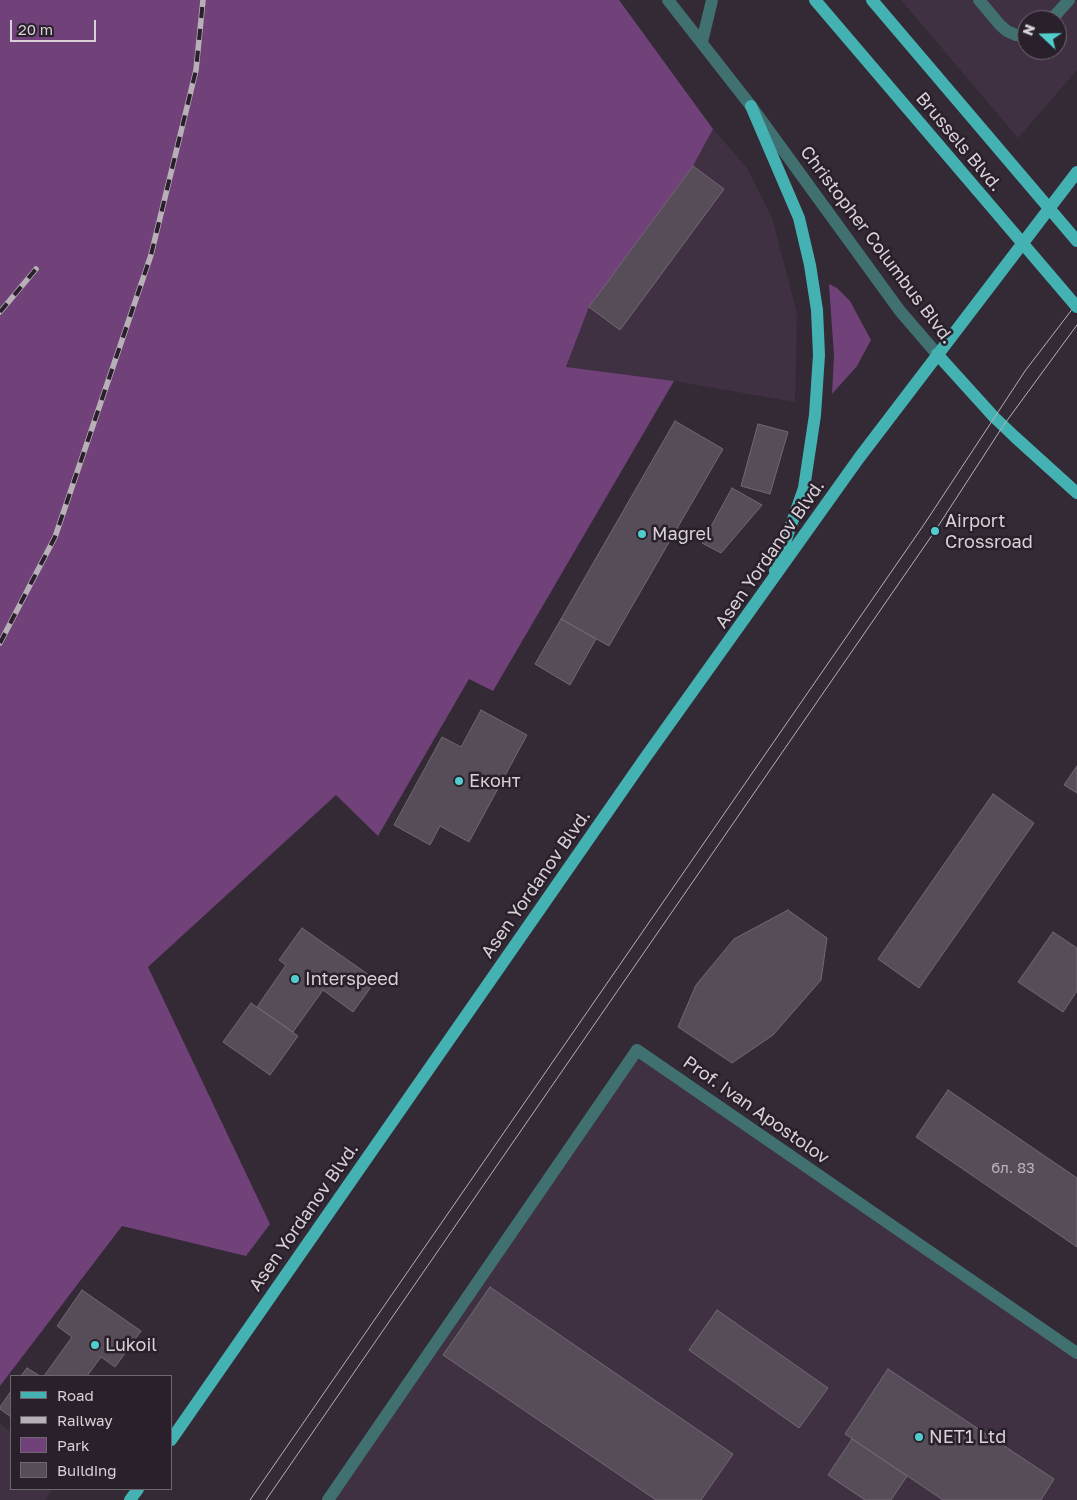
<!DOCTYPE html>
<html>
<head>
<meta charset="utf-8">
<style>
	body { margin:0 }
	#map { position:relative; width:1077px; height:1500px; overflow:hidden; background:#332a35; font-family:"Golos Text",sans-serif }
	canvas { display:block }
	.legend { position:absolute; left:10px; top:1375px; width:162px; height:115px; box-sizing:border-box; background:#29202b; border:1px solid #6f6770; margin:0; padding:6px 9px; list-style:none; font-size:15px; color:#d8d2d8 }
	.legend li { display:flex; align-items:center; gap:10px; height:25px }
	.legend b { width:25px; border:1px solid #6f6770 }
	.north { position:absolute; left:1017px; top:10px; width:50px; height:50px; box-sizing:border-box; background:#29202b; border:1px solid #6f6770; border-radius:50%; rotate:291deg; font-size:14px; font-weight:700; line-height:20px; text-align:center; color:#d8d2d8 }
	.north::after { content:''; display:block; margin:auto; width:18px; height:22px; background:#52cdcd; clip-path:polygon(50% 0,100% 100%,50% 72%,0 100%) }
	.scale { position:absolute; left:10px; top:20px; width:86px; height:22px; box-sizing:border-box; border:2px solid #d8d2d8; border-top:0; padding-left:6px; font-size:15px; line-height:18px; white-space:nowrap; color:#d8d2d8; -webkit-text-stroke:4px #29202b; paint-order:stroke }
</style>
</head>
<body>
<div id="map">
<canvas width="1077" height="1500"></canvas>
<ul class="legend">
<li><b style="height:6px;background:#44b2b2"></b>Road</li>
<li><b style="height:6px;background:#b7b0b7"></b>Railway</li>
<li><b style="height:14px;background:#714279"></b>Park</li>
<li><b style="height:14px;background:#574d59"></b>Building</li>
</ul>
<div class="north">N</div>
<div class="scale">20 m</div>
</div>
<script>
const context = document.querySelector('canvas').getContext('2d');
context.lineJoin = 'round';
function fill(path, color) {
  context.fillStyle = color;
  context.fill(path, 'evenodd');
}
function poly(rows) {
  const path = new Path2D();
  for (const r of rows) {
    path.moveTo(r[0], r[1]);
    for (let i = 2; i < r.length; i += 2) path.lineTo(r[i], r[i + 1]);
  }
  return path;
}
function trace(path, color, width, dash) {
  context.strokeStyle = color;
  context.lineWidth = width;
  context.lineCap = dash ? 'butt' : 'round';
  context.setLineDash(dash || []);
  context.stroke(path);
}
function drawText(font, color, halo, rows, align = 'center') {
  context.font = font + ' "Golos Text",sans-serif';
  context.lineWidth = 5;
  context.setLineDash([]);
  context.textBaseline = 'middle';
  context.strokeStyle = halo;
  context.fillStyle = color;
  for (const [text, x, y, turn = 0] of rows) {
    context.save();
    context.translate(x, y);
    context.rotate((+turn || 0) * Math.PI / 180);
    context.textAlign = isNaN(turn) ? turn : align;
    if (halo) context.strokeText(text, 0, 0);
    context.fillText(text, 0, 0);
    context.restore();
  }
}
fill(poly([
	[901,0,1077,0,1077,70,1018,138],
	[1027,20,1057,20,1057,50,1027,50],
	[713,129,747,168,772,218,797,313,795,402,674,381,566,368,589,307,693,166],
	[637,1050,1077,1353,1077,1500,328,1500],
	[0,1423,11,1432,11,1489,53,1489,45,1500,0,1500]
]), '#3f3141');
fill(poly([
	[0,0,619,0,713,129,693,166,589,307,566,367,674,381,493,691,469,679,378,836,336,795,148,967,270,1224,246,1256,122,1226,0,1386],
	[829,284,837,288,850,301,871,340,857,366,832,394,834,356]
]), '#714279');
const building = poly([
	[693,166,724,189,620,330,589,307,693,166],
	[675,421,723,449,609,646,561,619,675,421],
	[758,424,788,432,770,494,741,486,758,424],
	[732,488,762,505,721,553,702,543,732,488],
	[561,619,596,639,570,685,535,664,561,619],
	[481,710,527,735,469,842,440,826,430,845,394,825,442,737,461,747,481,710],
	[1077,766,1077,793,1064,785,1077,766],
	[993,794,1034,823,919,988,878,959,993,794],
	[788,910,827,938,821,980,773,1035,732,1063,678,1027,696,985,734,939,788,910],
	[302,928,376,980,353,1012,323,990,293,1032,257,1007,286,965,279,960,302,928],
	[1053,932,1077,948,1077,991,1063,1012,1018,982,1053,932],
	[251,1003,298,1036,270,1075,223,1042,251,1003],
	[948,1090,1077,1178,1077,1247,916,1137,948,1090],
	[490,1287,733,1454,701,1500,656,1500,443,1355,490,1287],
	[82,1290,141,1331,115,1367,101,1357,87,1376,44,1376,72,1337,57,1326,82,1290],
	[717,1310,828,1388,799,1428,689,1350,717,1310],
	[27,1368,40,1376,21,1376,27,1368],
	[888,1369,1054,1479,1041,1500,943,1500,845,1434,888,1369],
	[11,1391,11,1417,0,1409,0,1407,11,1391],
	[852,1439,907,1476,891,1500,865,1500,828,1475,852,1439]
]);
fill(building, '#574d59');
trace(building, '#726874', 1);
trace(poly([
	[668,0,751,106,900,311,937,354],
	[979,0,1000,25,1007,31,1016,35,1027,35],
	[1051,20,1069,0],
	[702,42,712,0],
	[328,1500,637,1050,1077,1353]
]), '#407070', 12);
trace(poly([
	[751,106,799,218,810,265,817,310,819,355,815,415,804,488,775,571],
	[937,354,994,417,1015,437,1077,493],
	[171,1440,645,758,859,458,1077,172],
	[130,1500,138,1489]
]), '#44b2b2', 12);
trace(poly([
	[250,1500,925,523,1025,371,1077,303],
	[266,1500,935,531,1003,426,1077,325]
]), '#b7b0b7', 1);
const rail = poly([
	[0,312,36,269],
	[0,643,55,537,151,255,196,70,203,0]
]);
trace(rail, '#b7b0b7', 5.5);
trace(rail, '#29202b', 4, [11]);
trace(poly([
	[815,0,1077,307],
	[872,0,1077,241]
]), '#44b2b2', 12);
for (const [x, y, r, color] of [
	[935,531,5,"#52cdcd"],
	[642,534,5,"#52cdcd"],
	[459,781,5,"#52cdcd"],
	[295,979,5,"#52cdcd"],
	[95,1345,5,"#52cdcd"],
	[919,1437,5,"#52cdcd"]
]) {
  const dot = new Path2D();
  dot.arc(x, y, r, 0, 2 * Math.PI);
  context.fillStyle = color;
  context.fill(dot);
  trace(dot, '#29202b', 2);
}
drawText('15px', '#b8b1b8', null, [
	["бл. 83",1013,1168]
]);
drawText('18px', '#d8d2d8', '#29202b', [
	["Brussels Blvd.",959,142,50],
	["Christopher Columbus Blvd.",877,245,53],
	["Asen Yordanov Blvd.",770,554,-55],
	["Asen Yordanov Blvd.",536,884,-55],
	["Prof. Ivan Apostolov",756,1110,35],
	["Asen Yordanov Blvd.",304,1217,-55]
]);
drawText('18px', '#d8d2d8', '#29202b', [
	["Airport",945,521],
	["Crossroad",945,542],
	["Magrel",652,534],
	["Еконт",469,781],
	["Interspeed",305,979],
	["Lukoil",105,1345],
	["NET1 Ltd",929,1437]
], 'left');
</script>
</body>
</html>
